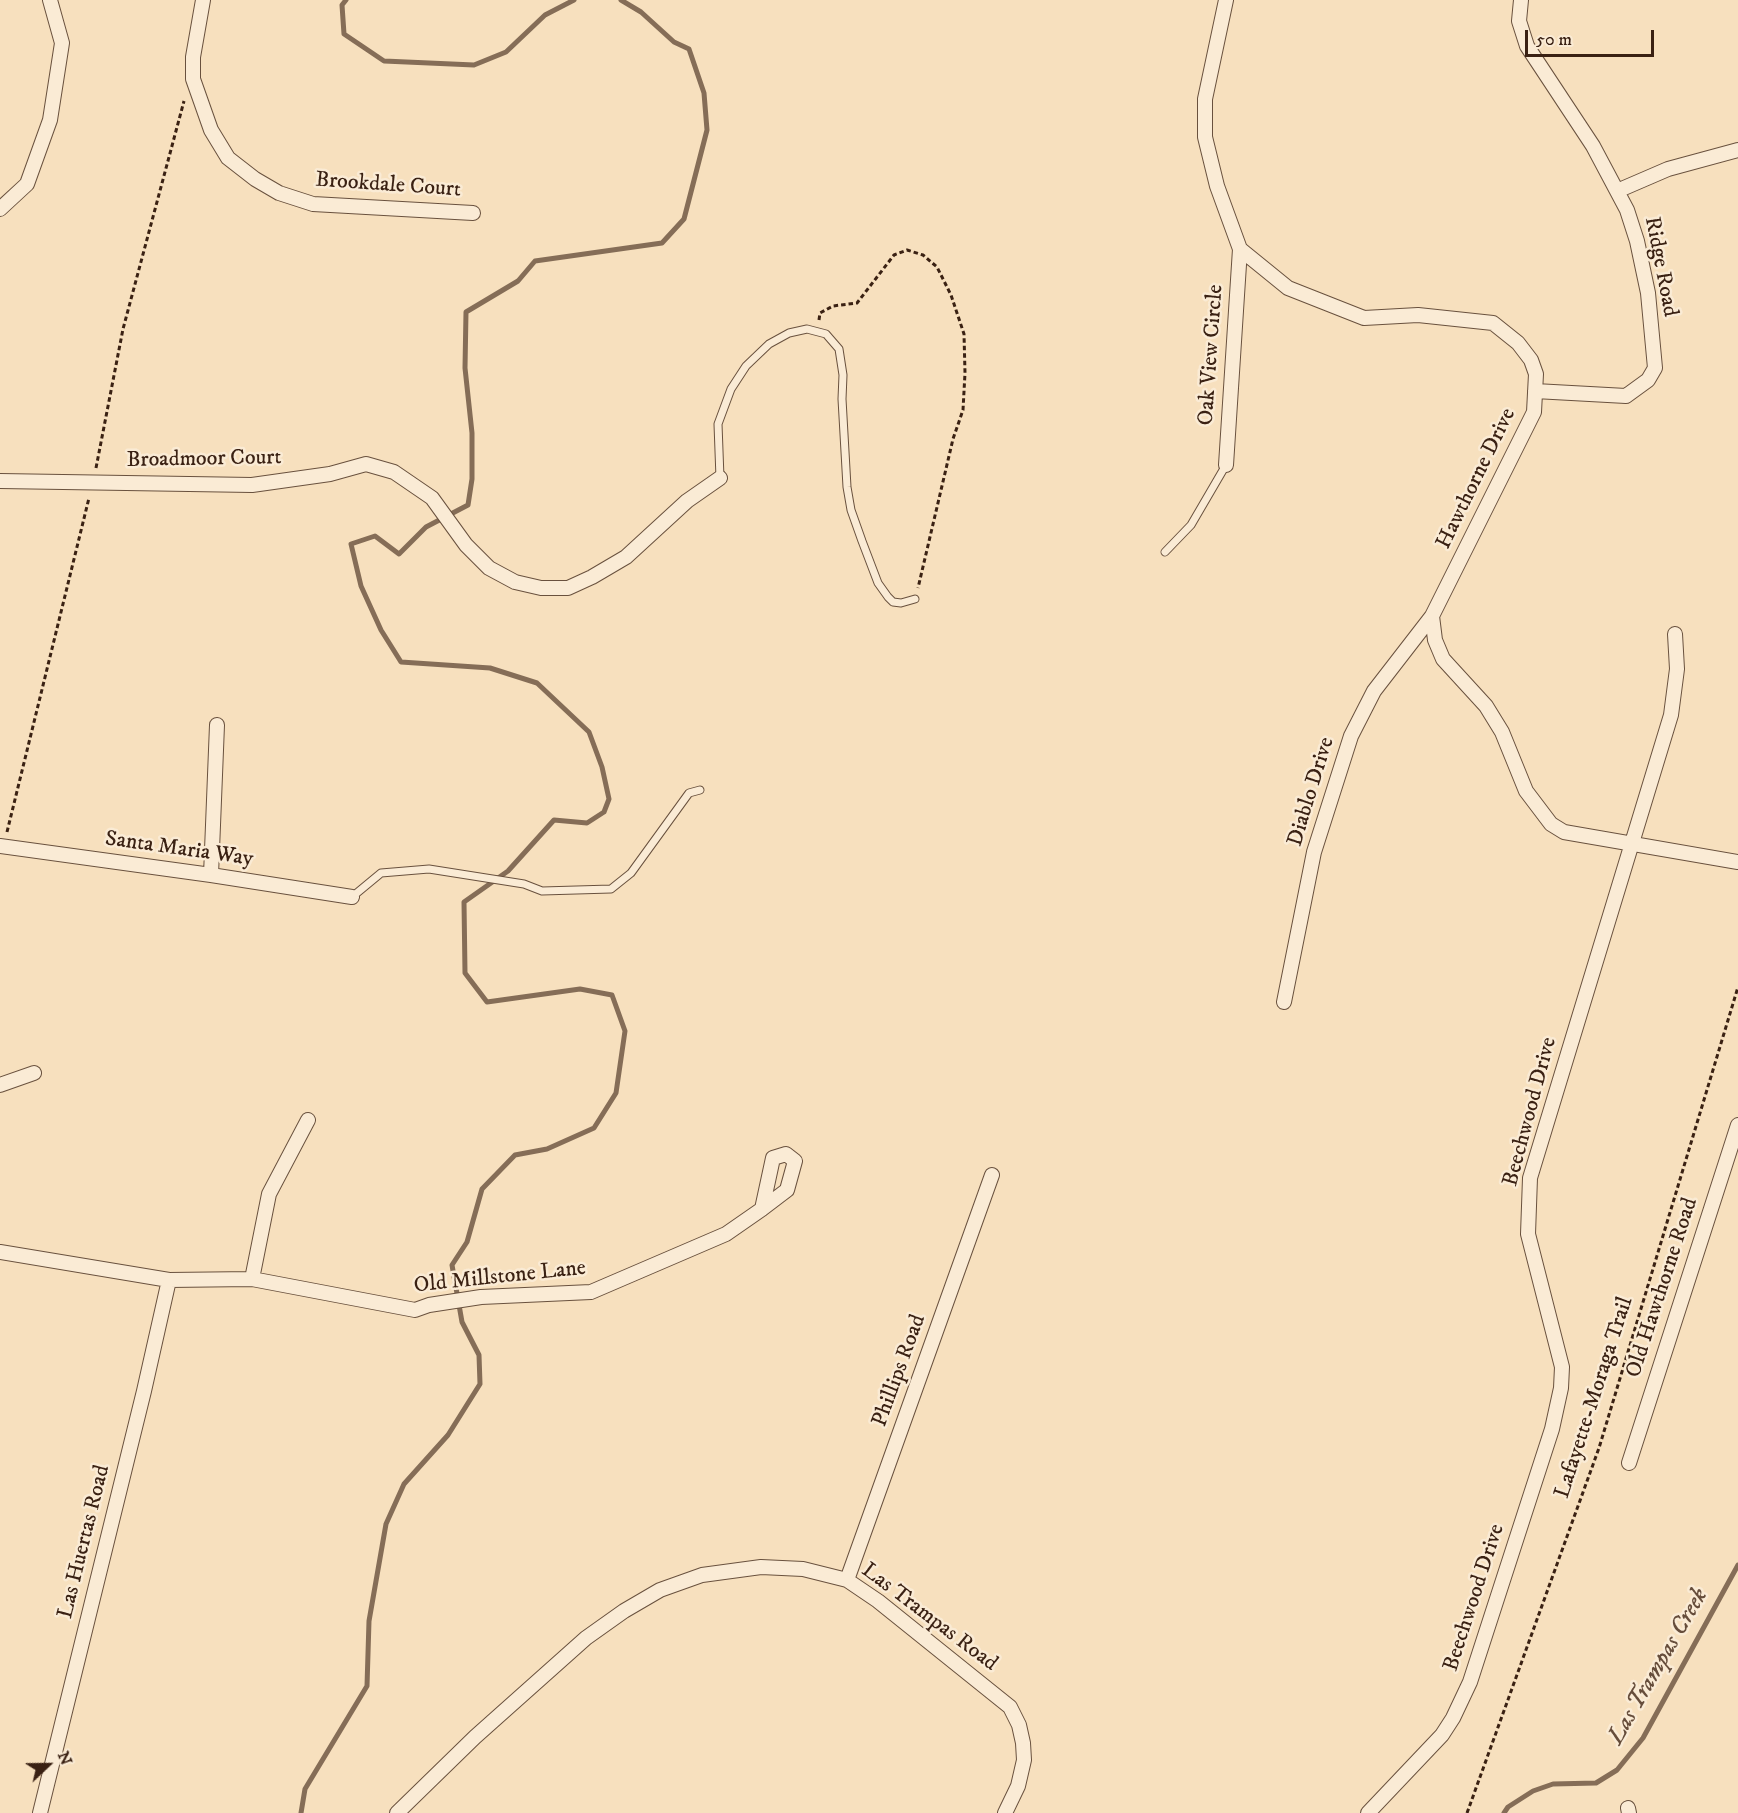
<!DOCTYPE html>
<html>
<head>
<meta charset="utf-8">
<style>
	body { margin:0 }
	#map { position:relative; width:1738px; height:1813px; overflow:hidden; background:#f7e0be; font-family:"IM FELL DW Pica",serif }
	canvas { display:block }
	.north { position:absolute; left:18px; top:1735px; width:60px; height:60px; -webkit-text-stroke:4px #faebd5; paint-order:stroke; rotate:68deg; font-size:16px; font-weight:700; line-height:24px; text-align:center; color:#3a2113 }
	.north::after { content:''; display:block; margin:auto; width:21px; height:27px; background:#3a2113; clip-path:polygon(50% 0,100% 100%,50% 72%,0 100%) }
	.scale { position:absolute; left:1525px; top:30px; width:129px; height:27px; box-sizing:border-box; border:3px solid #3a2113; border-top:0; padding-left:8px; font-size:18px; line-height:21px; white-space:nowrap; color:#3a2113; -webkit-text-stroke:4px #faebd5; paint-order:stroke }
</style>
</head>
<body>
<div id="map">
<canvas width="1738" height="1813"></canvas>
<div class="north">N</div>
<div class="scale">50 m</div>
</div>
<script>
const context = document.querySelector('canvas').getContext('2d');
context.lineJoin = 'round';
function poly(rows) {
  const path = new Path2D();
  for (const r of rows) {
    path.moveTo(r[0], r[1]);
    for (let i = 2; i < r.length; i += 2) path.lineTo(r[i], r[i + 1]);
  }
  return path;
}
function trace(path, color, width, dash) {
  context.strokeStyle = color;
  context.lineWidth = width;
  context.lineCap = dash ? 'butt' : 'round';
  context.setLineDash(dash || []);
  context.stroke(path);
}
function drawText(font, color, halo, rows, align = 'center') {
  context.font = font + ' "IM FELL DW Pica",serif';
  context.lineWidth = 5;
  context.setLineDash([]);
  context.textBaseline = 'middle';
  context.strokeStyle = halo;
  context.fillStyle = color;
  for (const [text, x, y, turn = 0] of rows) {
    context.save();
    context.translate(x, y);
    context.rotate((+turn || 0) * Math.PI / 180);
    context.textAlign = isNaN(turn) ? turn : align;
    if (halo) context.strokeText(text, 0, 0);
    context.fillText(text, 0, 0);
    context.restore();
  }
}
trace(poly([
	[346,0,342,5,344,34,384,61,474,65,506,52,545,15,574,0],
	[301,1813,305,1789,367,1686,369,1621,386,1524,404,1484,448,1435,480,1384,479,1355,462,1322,452,1265,467,1242,482,1189,515,1155,547,1149,594,1128,616,1093,625,1031,612,995,580,989,487,1002,465,973,464,902,508,871,554,820,587,823,604,812,609,799,602,767,589,732,537,683,490,668,401,662,381,630,361,586,351,544,375,536,399,554,426,527,468,505,472,479,472,433,465,368,466,312,518,281,535,261,662,243,684,219,707,130,704,93,689,49,674,42,641,12,621,0],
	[1504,1813,1508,1807,1533,1791,1553,1784,1596,1783,1617,1770,1643,1738,1738,1565]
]), '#856d57', 5);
const lane = poly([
	[720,478,718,424,731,389,746,366,769,344,789,333,807,329,826,334,839,349,843,375,842,399,847,487,851,510,862,541,878,583,888,597,893,602,901,603,915,599],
	[1165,552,1191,525,1226,465],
	[352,897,381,873,429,869,524,884,542,891,611,889,631,873,689,793,700,790]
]);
const street = poly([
	[203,0,193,57,193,79,211,130,228,158,255,179,279,193,313,204,473,213],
	[1226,0,1205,99,1205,137,1217,186,1240,249,1288,288,1364,318,1418,315,1493,323,1518,343,1531,360,1536,374,1534,412,1432,616,1374,691,1351,736,1314,852,1284,1002],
	[1521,0,1519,21,1527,46,1593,146,1627,210,1637,241,1648,293,1655,368,1648,380,1626,396,1535,391],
	[1617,191,1668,169,1738,150],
	[0,209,27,184,50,120,62,43,50,0],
	[1226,465,1240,249],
	[0,481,252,485,330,474,366,464,394,472,432,498,466,545,489,568,515,582,541,588,568,588,592,577,626,557,687,501,720,478],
	[1432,616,1435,640,1443,659,1486,706,1502,732,1526,791,1551,824,1564,832,1738,862],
	[0,846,211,875,352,897],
	[211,875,217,725],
	[0,1085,34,1073],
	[0,1252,169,1280,252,1279,415,1310,429,1305,481,1297,591,1292,726,1234,762,1209,787,1190,795,1161,786,1154,773,1158,762,1209],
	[252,1279,269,1194,308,1120],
	[1629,1463,1738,1125],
	[847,1580,992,1175],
	[1628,1808,1629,1813],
	[40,1813,144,1391,169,1280],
	[397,1813,475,1737,586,1638,624,1611,660,1590,702,1575,761,1567,803,1569,847,1580,878,1601,1010,1707,1019,1725,1023,1743,1024,1760,1018,1786,1005,1813],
	[1368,1813,1442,1735,1453,1718,1470,1682,1552,1429,1561,1388,1562,1367,1528,1234,1530,1178,1671,715,1677,669,1675,634]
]);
trace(lane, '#69513e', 9);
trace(street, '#69513e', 16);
trace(poly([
	[819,320,820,313,833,306,857,303,894,255,907,250,923,255,937,267,951,295,964,334,965,373,963,410,953,439,918,588],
	[96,468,123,329,184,101],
	[7,832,89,498],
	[1467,1813,1599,1448,1738,987]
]), '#3a2113', 3, [4.5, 3]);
trace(lane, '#faebd5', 7);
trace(street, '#faebd5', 14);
drawText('22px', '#3a2113', '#faebd5', [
	["Brookdale Court",388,186,4],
	["Ridge Road",1660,267,79],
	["Oak View Circle",1212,355,-86],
	["Broadmoor Court",204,460,-1],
	["Hawthorne Drive",1477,479,-64],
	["Diablo Drive",1312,792,-73],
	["Santa Maria Way",179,850,8],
	["Beechwood Drive",1531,1112,-75],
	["Old Millstone Lane",500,1278,-6],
	["Old Hawthorne Road",1663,1288,-72],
	["Phillips Road",900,1371,-70],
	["Lafayette-Moraga Trail",1595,1398,-72],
	["Las Huertas Road",85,1542,-76],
	["Beechwood Drive",1475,1598,-72],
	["Las Trampas Road",929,1618,37]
]);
drawText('italic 24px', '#664d3b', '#faebd5', [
	["Las Trampas Creek",1659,1667,-60]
]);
</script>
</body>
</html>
